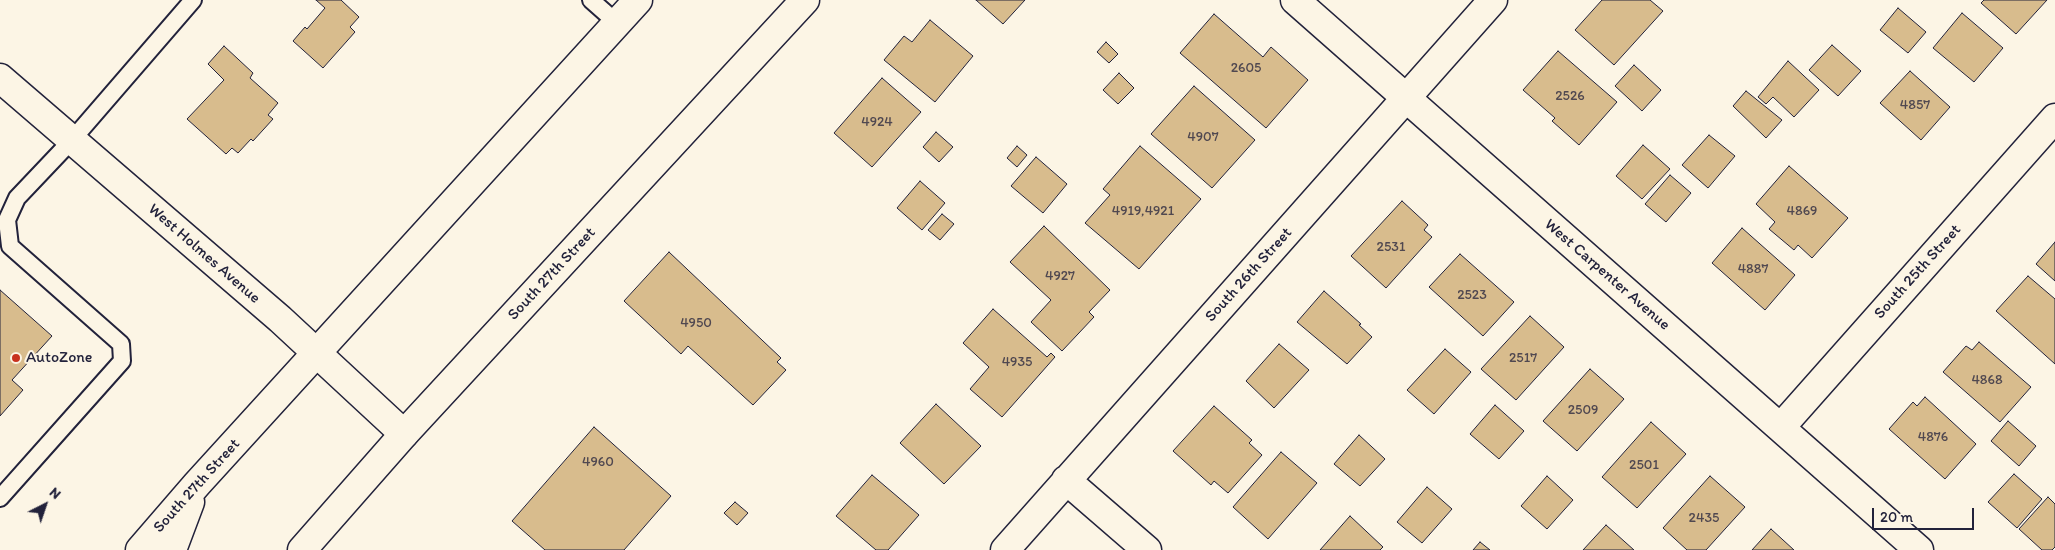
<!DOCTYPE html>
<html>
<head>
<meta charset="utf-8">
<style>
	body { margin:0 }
	#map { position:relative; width:2055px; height:550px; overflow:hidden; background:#fcf5e5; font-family:Itim,sans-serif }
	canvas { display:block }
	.north { position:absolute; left:20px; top:480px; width:50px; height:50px; -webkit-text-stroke:4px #fcf5e5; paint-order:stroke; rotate:41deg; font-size:14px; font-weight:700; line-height:20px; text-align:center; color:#22223b }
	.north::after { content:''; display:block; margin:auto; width:18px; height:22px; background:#22223b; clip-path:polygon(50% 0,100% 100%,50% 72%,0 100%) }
	.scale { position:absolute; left:1872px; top:508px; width:102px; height:22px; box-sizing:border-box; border:2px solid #22223b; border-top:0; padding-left:6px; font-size:15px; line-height:18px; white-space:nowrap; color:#22223b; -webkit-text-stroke:4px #fcf5e5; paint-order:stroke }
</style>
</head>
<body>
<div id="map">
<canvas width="2055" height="550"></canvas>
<div class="north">N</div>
<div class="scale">20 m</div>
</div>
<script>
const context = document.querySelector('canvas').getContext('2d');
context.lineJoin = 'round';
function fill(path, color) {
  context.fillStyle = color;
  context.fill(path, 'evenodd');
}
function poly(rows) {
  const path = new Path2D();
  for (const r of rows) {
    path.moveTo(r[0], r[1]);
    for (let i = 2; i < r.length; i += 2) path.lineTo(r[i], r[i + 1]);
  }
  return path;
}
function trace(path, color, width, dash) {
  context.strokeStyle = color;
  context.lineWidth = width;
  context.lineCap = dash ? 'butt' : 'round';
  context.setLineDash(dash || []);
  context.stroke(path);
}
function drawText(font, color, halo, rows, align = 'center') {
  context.font = font + ' Itim,sans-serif';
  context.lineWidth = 4;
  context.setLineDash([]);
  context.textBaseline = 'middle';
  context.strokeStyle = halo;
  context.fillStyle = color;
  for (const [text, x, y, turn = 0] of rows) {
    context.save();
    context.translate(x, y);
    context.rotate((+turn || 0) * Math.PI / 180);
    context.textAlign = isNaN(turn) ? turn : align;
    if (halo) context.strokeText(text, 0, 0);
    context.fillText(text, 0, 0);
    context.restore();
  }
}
const building = poly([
	[316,0,341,0,359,17,350,27,355,32,323,68,293,41,305,27,307,29,325,8,316,0],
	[976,0,1025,0,1003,24,976,0],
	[1602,0,1650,0,1663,11,1614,65,1575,30,1602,0],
	[1984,0,2047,0,2016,34,1981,3,1984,0],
	[1898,8,1926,32,1908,53,1880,30,1898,8],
	[1962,13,2003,48,1974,82,1933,48,1962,13],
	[1214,14,1263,57,1271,47,1308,80,1266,128,1180,53,1214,14],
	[930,20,973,56,935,102,884,60,904,36,912,42,930,20],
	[1106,42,1118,54,1109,63,1097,52,1106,42],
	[1832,45,1861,71,1838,96,1809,70,1832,45],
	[224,46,253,73,250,78,278,103,268,115,273,119,253,141,251,139,238,153,232,148,226,154,187,119,224,80,208,64,224,46],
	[1558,51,1617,102,1579,145,1552,121,1555,118,1523,90,1558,51],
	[1788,61,1819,90,1794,117,1773,97,1766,104,1758,97,1788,61],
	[1634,65,1661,90,1642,111,1615,86,1634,65],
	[1910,71,1950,107,1921,140,1880,103,1910,71],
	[1119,73,1134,88,1118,104,1103,90,1119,73],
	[882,78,921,112,872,167,834,133,882,78],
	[1194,86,1255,140,1212,188,1151,134,1194,86],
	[1746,91,1782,120,1766,138,1733,106,1746,91],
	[936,132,953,147,939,162,923,147,936,132],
	[1709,135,1735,156,1708,188,1682,165,1709,135],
	[1643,145,1670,169,1642,199,1616,176,1643,145],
	[1017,146,1027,155,1017,167,1007,158,1017,146],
	[1140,146,1201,199,1139,269,1085,223,1110,195,1103,189,1140,146],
	[1036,157,1067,184,1043,213,1011,186,1036,157],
	[1789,166,1848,218,1812,258,1798,245,1794,250,1769,229,1775,222,1756,204,1789,166],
	[1670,175,1691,193,1666,222,1645,204,1670,175],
	[920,181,945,203,922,230,897,208,920,181],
	[1402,201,1428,225,1424,230,1432,237,1386,288,1351,256,1402,201],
	[942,214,954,224,940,240,928,230,942,214],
	[1044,226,1110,290,1089,312,1094,317,1062,351,1031,322,1051,300,1010,262,1044,226],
	[1742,228,1795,275,1765,310,1712,263,1742,228],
	[2055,242,2055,281,2036,264,2055,242],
	[669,252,781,358,777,362,786,370,753,405,688,346,681,354,624,301,669,252],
	[1460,254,1514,302,1483,336,1429,287,1460,254],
	[2028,276,2055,299,2055,364,1996,311,2028,276],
	[0,290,52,336,12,380,23,390,0,416,0,290],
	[1324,291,1361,324,1359,325,1372,337,1347,364,1297,322,1324,291],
	[993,309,1047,357,1051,353,1055,357,1002,417,970,389,989,367,963,343,993,309],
	[1530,316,1564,347,1516,400,1481,369,1530,316],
	[1979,342,2031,387,2000,422,1943,372,1966,346,1972,350,1979,342],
	[1279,344,1309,370,1274,408,1246,381,1279,344],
	[1445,349,1471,372,1434,414,1407,390,1445,349],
	[1590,369,1624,399,1577,451,1543,421,1590,369],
	[1925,397,1976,444,1945,479,1889,429,1913,402,1917,406,1925,397],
	[936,404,981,446,944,484,900,443,936,404],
	[1495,405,1524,431,1499,459,1470,434,1495,405],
	[1214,406,1252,440,1249,443,1262,455,1228,493,1214,481,1211,485,1173,451,1214,406],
	[2008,421,2036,446,2019,466,1991,441,2008,421],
	[1651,422,1686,454,1637,508,1602,477,1651,422],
	[594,427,671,496,624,550,545,550,512,521,594,427],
	[1359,435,1385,459,1360,486,1334,464,1359,435],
	[1281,452,1317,483,1268,539,1233,507,1281,452],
	[2014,474,2042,499,2017,528,1988,502,2014,474],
	[872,475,919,515,888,550,876,550,836,516,872,475],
	[1547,476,1573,500,1547,529,1521,506,1547,476],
	[1710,476,1745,507,1706,550,1687,550,1663,528,1710,476],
	[1427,487,1452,509,1422,543,1397,522,1427,487],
	[2048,497,2055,504,2055,547,2052,550,2042,550,2019,529,2048,497],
	[735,502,748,513,737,525,724,513,735,502],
	[1350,516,1383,547,1380,550,1320,550,1350,516],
	[1606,525,1634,550,1583,550,1606,525],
	[1771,529,1794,550,1752,550,1771,529],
	[1480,542,1490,550,1473,550,1480,542]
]);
fill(building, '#d8bc8d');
trace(building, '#22223b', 1);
const service = poly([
	[591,0,617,23],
	[0,498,122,361,121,344,10,246,7,220,17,198,72,140,193,0]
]);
const minor = poly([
	[1295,0,1919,550],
	[0,78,280,319,404,434],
	[1781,427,2055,118],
	[1066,480,1147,550],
	[1005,550,1493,0]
]);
const primary = poly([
	[140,550,197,484,638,0],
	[172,550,190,502],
	[302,550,404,434,805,0]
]);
trace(service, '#22223b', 20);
trace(minor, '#22223b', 31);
trace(primary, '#22223b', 31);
trace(service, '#fcf5e5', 16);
trace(minor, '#fcf5e5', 28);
trace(primary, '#fcf5e5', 28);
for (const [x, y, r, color] of [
	[16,358,5,"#c8321e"]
]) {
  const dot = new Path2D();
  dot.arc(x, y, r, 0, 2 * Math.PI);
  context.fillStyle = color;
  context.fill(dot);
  trace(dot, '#fcf5e5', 2);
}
drawText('14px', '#504850', null, [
	["2605",1246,68],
	["2526",1570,96],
	["4857",1915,105],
	["4924",877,122],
	["4907",1203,137],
	["4919,4921",1143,211],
	["4869",1802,211],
	["2531",1391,247],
	["4887",1753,269],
	["4927",1060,276],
	["2523",1472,295],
	["4950",696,323],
	["2517",1523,358],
	["4935",1017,362],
	["4868",1987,380],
	["2509",1583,410],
	["4876",1933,437],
	["4960",598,462],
	["2501",1644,465],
	["2435",1704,518]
]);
drawText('16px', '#22223b', '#fcf5e5', [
	["West Holmes Avenue",204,254,41],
	["South 25th Street",1918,272,-48],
	["South 27th Street",552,274,-47],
	["South 26th Street",1249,275,-48],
	["West Carpenter Avenue",1607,275,41],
	["South 27th Street",197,486,-48]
]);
drawText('16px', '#22223b', '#fcf5e5', [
	["AutoZone",26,358]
], 'left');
</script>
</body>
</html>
